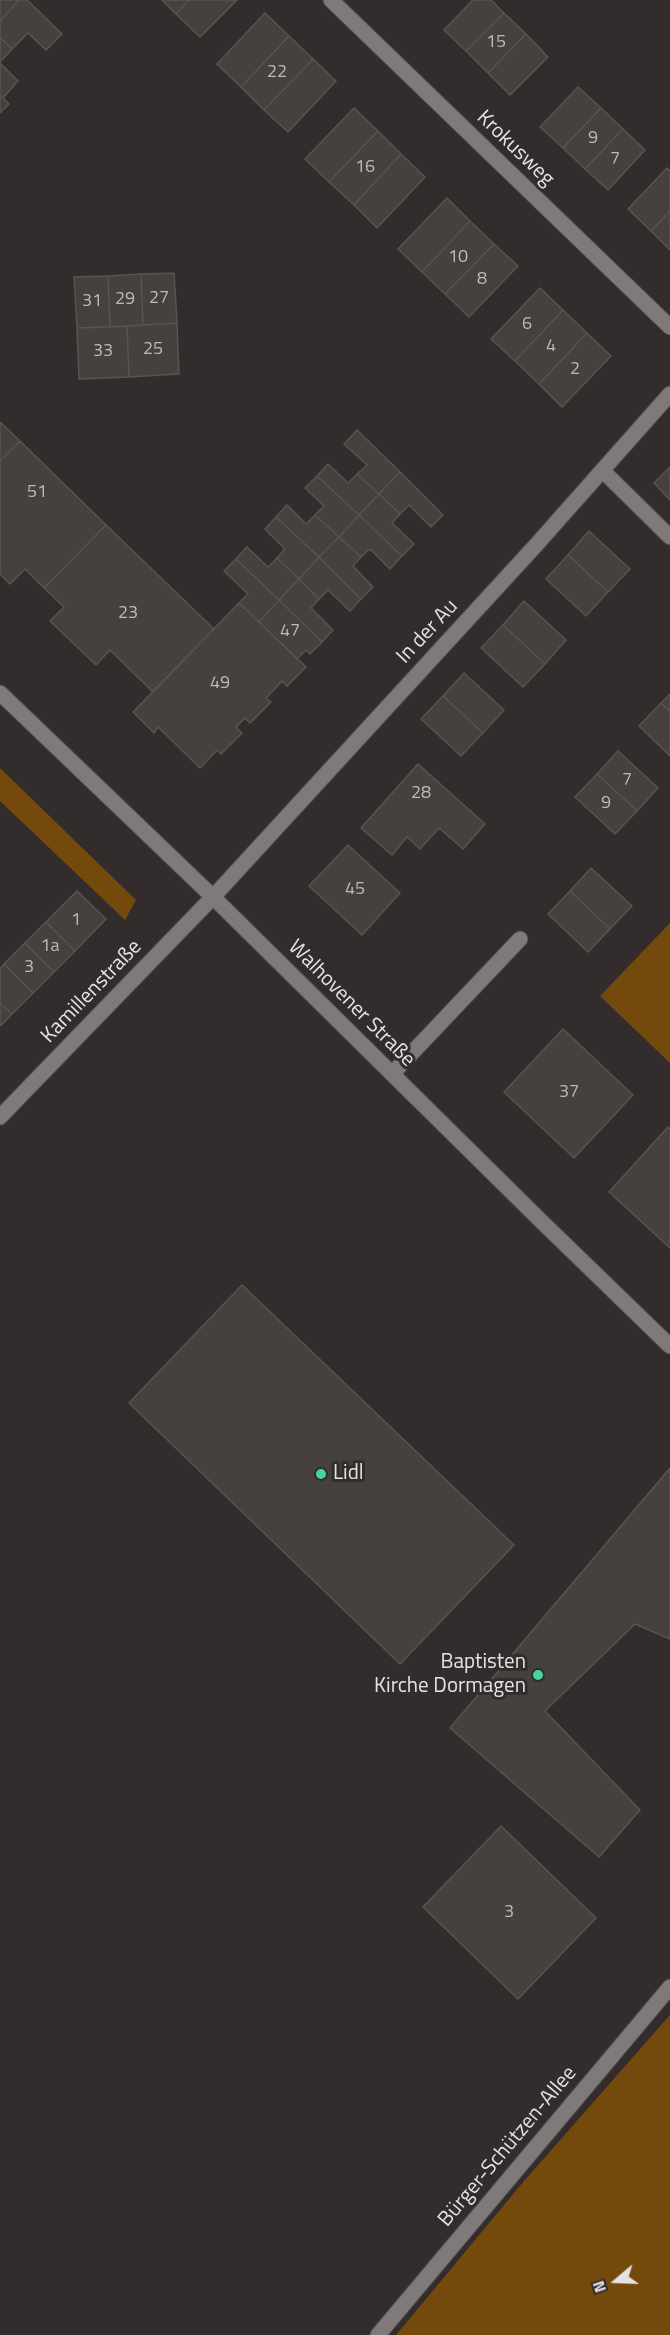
<!DOCTYPE html>
<html>
<head>
<meta charset="utf-8">
<style>
	body { margin:0 }
	#map { position:relative; width:670px; height:2335px; overflow:hidden; background:#332c2d; font-family:"Titillium Web",sans-serif }
	canvas { display:block }
	.north { position:absolute; left:586px; top:2251px; width:60px; height:60px; -webkit-text-stroke:4px #332c2d; paint-order:stroke; rotate:251deg; font-size:16px; font-weight:700; line-height:24px; text-align:center; color:#e6e2e3 }
	.north::after { content:''; display:block; margin:auto; width:21px; height:27px; background:#e6e2e3; clip-path:polygon(50% 0,100% 100%,50% 72%,0 100%) }
</style>
</head>
<body>
<div id="map">
<canvas width="670" height="2335"></canvas>
<div class="north">N</div>
</div>
<script>
const context = document.querySelector('canvas').getContext('2d');
context.lineJoin = 'round';
function fill(path, color) {
  context.fillStyle = color;
  context.fill(path, 'evenodd');
}
function poly(rows) {
  const path = new Path2D();
  for (const r of rows) {
    path.moveTo(r[0], r[1]);
    for (let i = 2; i < r.length; i += 2) path.lineTo(r[i], r[i + 1]);
  }
  return path;
}
function trace(path, color, width, dash) {
  context.strokeStyle = color;
  context.lineWidth = width;
  context.lineCap = dash ? 'butt' : 'round';
  context.setLineDash(dash || []);
  context.stroke(path);
}
function drawText(font, color, halo, rows, align = 'center') {
  context.font = font + ' "Titillium Web",sans-serif';
  context.lineWidth = 6;
  context.setLineDash([]);
  context.textBaseline = 'middle';
  context.strokeStyle = halo;
  context.fillStyle = color;
  for (const [text, x, y, turn = 0] of rows) {
    context.save();
    context.translate(x, y);
    context.rotate((+turn || 0) * Math.PI / 180);
    context.textAlign = isNaN(turn) ? turn : align;
    if (halo) context.strokeText(text, 0, 0);
    context.fillText(text, 0, 0);
    context.restore();
  }
}
fill(poly([
	[0,768,136,900,125,920,0,801],
	[670,923,670,1063,600,996],
	[670,2015,670,2335,396,2335,524,2181]
]), '#74490c');
const building = poly([
	[0,0,19,0,0,21,0,0],
	[19,0,27,0,62,34,46,50,28,33,12,49,0,38,0,21,19,0],
	[162,0,189,0,176,14,162,0],
	[189,0,237,0,200,37,176,14,189,0],
	[473,0,491,0,504,13,466,51,444,30,473,0],
	[265,13,289,36,241,87,217,64,265,13],
	[504,13,526,34,488,73,466,51,504,13],
	[526,34,548,57,510,95,488,73,526,34],
	[289,36,313,59,264,110,241,87,289,36],
	[0,38,12,49,0,62,0,38],
	[313,59,336,81,288,132,264,110,313,59],
	[0,63,18,81,3,98,0,95,0,63],
	[578,87,601,108,563,148,540,127,578,87],
	[0,95,9,104,0,113,0,95],
	[354,108,378,131,329,182,305,159,354,108],
	[601,108,623,129,585,169,563,148,601,108],
	[623,129,645,150,608,190,585,169,623,129],
	[378,131,401,154,354,205,329,182,378,131],
	[401,154,425,177,377,228,354,205,401,154],
	[667,168,670,171,670,211,651,231,628,209,667,168],
	[447,198,470,221,422,272,398,249,447,198],
	[670,211,670,250,651,231,670,211],
	[470,221,494,244,445,294,422,272,470,221],
	[494,244,518,266,469,317,445,294,494,244],
	[174,273,177,323,143,325,141,274,174,273],
	[141,274,143,325,110,327,108,276,141,274],
	[108,276,110,327,77,328,74,277,108,276],
	[540,288,563,310,515,361,491,339,540,288],
	[563,310,587,333,539,384,515,361,563,310],
	[177,323,179,374,129,377,127,326,177,323],
	[127,326,129,377,79,379,77,328,127,326],
	[587,333,611,356,562,407,539,384,587,333],
	[0,422,20,441,0,461,0,422],
	[357,430,400,472,379,494,357,474,367,465,344,444,357,430],
	[20,441,106,525,44,588,25,569,10,584,0,574,0,461,20,441],
	[328,464,348,483,357,474,379,494,359,515,317,476,328,464],
	[670,467,670,500,654,483,670,467],
	[400,472,443,515,431,527,409,505,400,514,379,494,400,472],
	[317,476,359,515,339,537,315,515,324,506,305,488,317,476],
	[379,494,400,514,392,523,414,544,402,556,359,515,379,494],
	[287,505,306,524,315,515,339,537,319,557,276,517,287,505],
	[359,515,402,556,390,569,370,549,361,557,339,537,359,515],
	[276,517,319,557,299,579,277,558,285,549,265,529,276,517],
	[106,525,214,629,153,692,110,650,96,665,50,621,64,607,44,588,106,525],
	[589,531,630,569,608,592,568,555,589,531],
	[339,537,361,557,353,566,373,587,361,599,319,557,339,537],
	[247,547,268,567,277,558,299,579,279,600,236,559,247,547],
	[568,555,608,592,586,616,546,579,568,555],
	[319,557,361,599,350,611,328,590,319,599,299,579,319,557],
	[236,559,279,600,259,622,239,603,248,594,224,571,236,559],
	[299,579,319,599,311,608,333,630,322,642,279,600,299,579],
	[279,600,322,642,310,654,306,650,297,659,259,622,279,600],
	[524,601,566,640,545,664,503,625,524,601],
	[239,603,306,667,287,686,282,681,266,698,271,702,250,723,245,718,236,727,242,733,221,754,217,750,200,768,158,727,154,733,133,712,239,603],
	[503,625,545,664,523,687,481,648,503,625],
	[464,673,504,710,483,733,443,696,464,673],
	[670,694,670,711,661,703,670,694],
	[443,696,483,733,461,756,421,719,443,696],
	[661,703,670,711,670,756,639,726,661,703],
	[618,751,658,788,637,811,597,774,618,751],
	[418,764,485,824,463,849,439,828,420,849,407,837,392,855,361,828,418,764],
	[597,774,637,811,615,834,575,797,597,774],
	[348,845,400,893,362,935,309,886,348,845],
	[591,868,632,906,610,929,570,891,591,868],
	[77,891,106,919,75,951,46,922,77,891],
	[570,891,610,929,588,952,548,914,570,891],
	[46,922,75,951,54,972,25,943,46,922],
	[25,943,54,972,33,993,4,964,25,943],
	[4,964,33,993,12,1014,0,1003,0,969,4,964],
	[0,1003,12,1014,0,1026,0,1003],
	[563,1029,633,1095,574,1158,504,1092,563,1029],
	[668,1127,670,1129,670,1248,609,1192,668,1127],
	[242,1285,514,1545,400,1664,129,1403,242,1285],
	[670,1468,670,1639,635,1624,545,1711,640,1810,599,1857,450,1728,670,1468],
	[501,1826,596,1918,518,1999,423,1907,501,1826]
]);
fill(building, '#46403e');
trace(building, '#5a5351', 1.5);
const service = poly([
	[392,1074,520,939],
	[378,2335,670,1987]
]);
const minor = poly([
	[331,0,670,327],
	[603,471,670,537],
	[0,693,213,897,540,1220,670,1346],
	[0,1117,213,897,537,544,670,394]
]);
trace(service, '#4f4a4b', 17);
trace(minor, '#4f4a4b', 17);
trace(service, '#80797a', 15);
trace(minor, '#80797a', 15);
for (const [x, y, r, color] of [
	[321,1474,6,"#47d49d"],
	[538,1675,6,"#47d49d"]
]) {
  const dot = new Path2D();
  dot.arc(x, y, r, 0, 2 * Math.PI);
  context.fillStyle = color;
  context.fill(dot);
  trace(dot, '#332c2d', 2);
}
drawText('18px', '#bebaba', null, [
	["15",496,43],
	["22",277,73],
	["9",593,139],
	["7",615,160],
	["16",365,168],
	["10",458,258],
	["8",482,280],
	["27",159,299],
	["29",125,300],
	["31",92,302],
	["6",527,325],
	["4",551,347],
	["25",153,350],
	["33",103,352],
	["2",575,370],
	["51",37,493],
	["23",128,614],
	["47",290,632],
	["49",220,684],
	["7",627,781],
	["28",421,794],
	["9",606,804],
	["45",355,890],
	["1",76,921],
	["1a",50,947],
	["3",29,968],
	["37",569,1093],
	["3",509,1913]
]);
drawText('21px', '#e6e2e3', '#332c2d', [
	["Krokusweg",515,149,44],
	["In der Au",428,632,-47],
	["Kamillenstraße",92,992,-46],
	["Walhovener Straße",351,1004,45],
	["Bürger-Schützen-Allee",508,2147,-50]
]);
drawText('21px', '#e6e2e3', '#332c2d', [
	["Lidl",333,1474],
	["Baptisten",526,1663,"right"],
	["Kirche Dormagen",526,1687,"right"]
], 'left');
</script>
</body>
</html>
